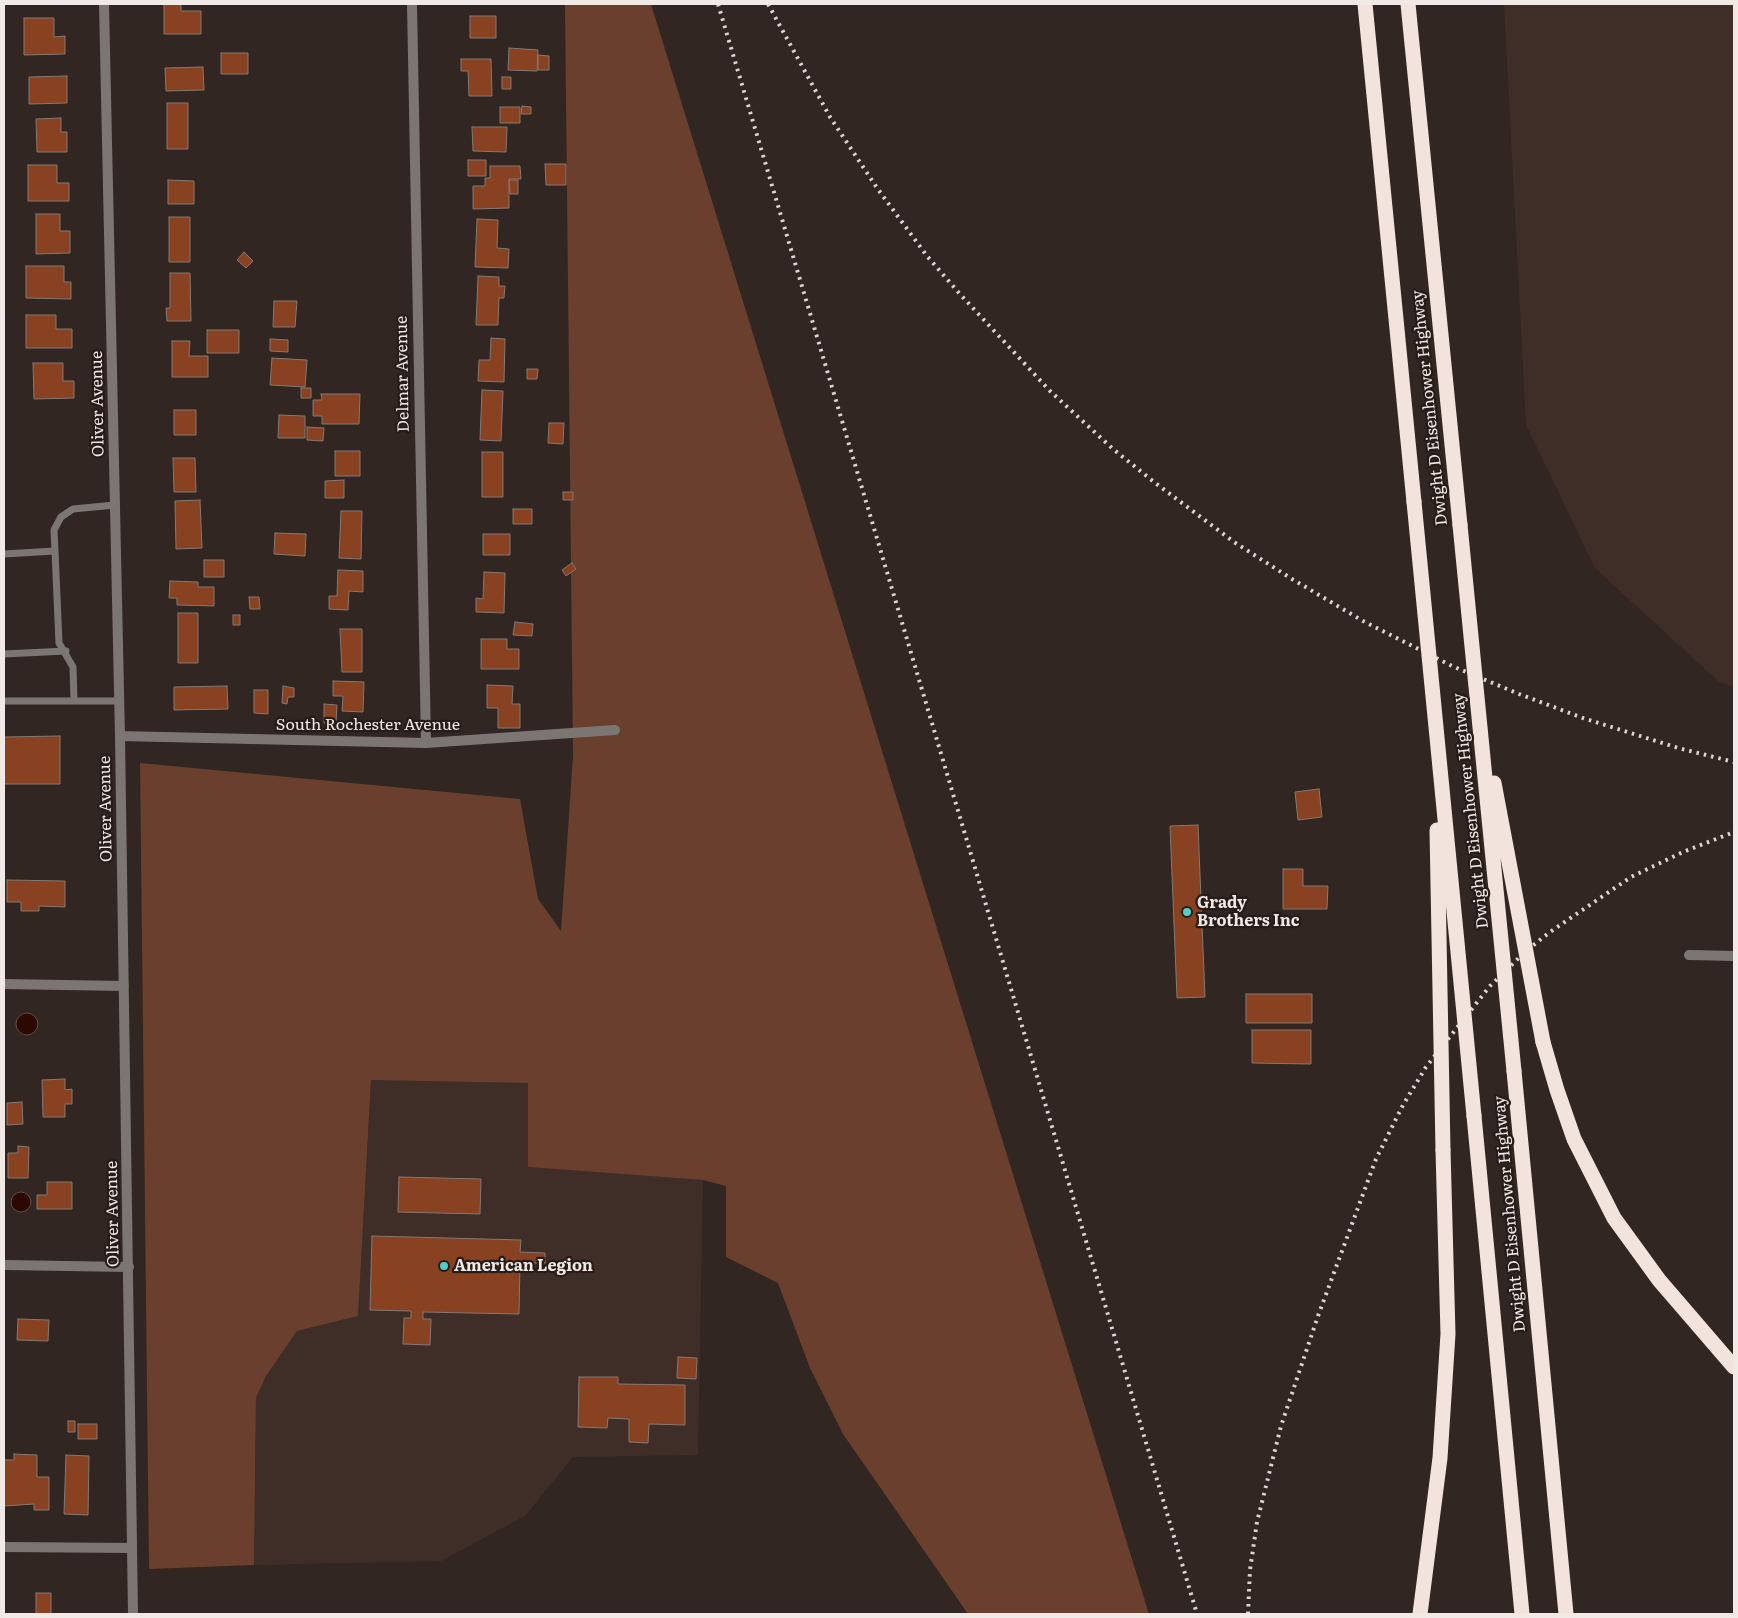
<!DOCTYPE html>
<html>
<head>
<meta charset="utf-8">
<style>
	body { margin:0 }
	#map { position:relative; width:1738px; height:1618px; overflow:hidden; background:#312621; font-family:Literata,serif }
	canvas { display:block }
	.frame { position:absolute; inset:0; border:5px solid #f0e9e5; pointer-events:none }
</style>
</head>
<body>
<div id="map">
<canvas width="1738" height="1618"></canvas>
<div class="frame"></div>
</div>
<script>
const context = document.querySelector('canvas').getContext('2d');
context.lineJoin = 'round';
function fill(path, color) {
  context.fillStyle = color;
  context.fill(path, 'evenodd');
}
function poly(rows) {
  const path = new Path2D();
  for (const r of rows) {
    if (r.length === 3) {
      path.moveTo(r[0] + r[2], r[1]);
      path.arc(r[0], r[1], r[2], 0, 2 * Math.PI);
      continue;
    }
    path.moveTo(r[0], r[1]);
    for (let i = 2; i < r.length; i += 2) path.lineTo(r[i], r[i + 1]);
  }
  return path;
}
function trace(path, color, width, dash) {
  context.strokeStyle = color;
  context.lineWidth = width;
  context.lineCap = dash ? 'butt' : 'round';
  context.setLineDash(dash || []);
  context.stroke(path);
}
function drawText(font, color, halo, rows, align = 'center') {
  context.font = font + ' Literata,serif';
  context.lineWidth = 4.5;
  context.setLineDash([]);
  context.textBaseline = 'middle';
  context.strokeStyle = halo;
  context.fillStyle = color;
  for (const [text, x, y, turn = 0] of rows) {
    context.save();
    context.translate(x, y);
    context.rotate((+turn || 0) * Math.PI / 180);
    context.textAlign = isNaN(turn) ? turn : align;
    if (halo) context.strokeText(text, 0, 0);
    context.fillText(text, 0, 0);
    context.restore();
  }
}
fill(poly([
	[1504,4,1734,4,1734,687,1719,682,1595,568,1526,425],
	[371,1080,528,1083,528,1167,703,1180,698,1455,573,1457,525,1516,441,1561,254,1565,256,1399,266,1376,297,1331,358,1316]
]), '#3f2e27');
fill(poly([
	[565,4,651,4,1149,1614,968,1614,843,1434,810,1368,778,1283,726,1257,726,1186,703,1180,528,1167,528,1083,371,1080,358,1316,297,1331,266,1376,256,1398,254,1565,149,1569,140,763,520,799,538,899,561,931,573,756]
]), '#6a3f2d');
const water = poly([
	[27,1024,11],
	[21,1202,10]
]);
fill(water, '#2b0800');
trace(water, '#664c45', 1);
const building = poly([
	[164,4,181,4,181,11,201,11,201,34,164,34,164,4],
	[470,16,496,16,496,38,470,38,470,16],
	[24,18,54,18,54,37,65,36,65,54,24,55,24,18],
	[509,48,538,50,537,71,508,70,509,48],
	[221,53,248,53,248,74,221,74,221,53],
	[538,55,549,56,549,70,538,70,538,55],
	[461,59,491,59,492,96,469,96,468,71,461,71,461,59],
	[203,67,204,90,166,91,165,68,203,67],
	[67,76,67,103,29,104,29,77,67,76],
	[502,77,511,77,511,89,502,89,502,77],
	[167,103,188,103,188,149,167,149,167,103],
	[522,106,531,107,531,114,521,114,522,106],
	[500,107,520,107,520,123,500,123,500,107],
	[61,118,61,132,67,132,67,152,37,152,36,119,61,118],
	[472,127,507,127,506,152,473,151,472,127],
	[468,160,486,160,486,176,468,176,468,160],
	[545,164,566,164,566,185,546,185,545,164],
	[28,165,57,165,57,183,69,183,69,201,28,201,28,165],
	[490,166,520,166,521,179,509,179,509,208,473,209,473,186,485,186,485,178,490,178,490,166],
	[168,180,194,181,194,204,168,204,168,180],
	[509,180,518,180,518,194,510,194,509,180],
	[36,214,60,214,60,231,70,231,70,253,36,254,36,214],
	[169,217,190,217,190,262,169,262,169,217],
	[477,219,498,220,497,248,509,249,508,268,475,267,477,219],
	[244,252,253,261,246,268,237,260,244,252],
	[26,266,64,266,64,282,71,282,71,299,26,298,26,266],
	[170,273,190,273,191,321,167,321,166,308,170,308,170,273],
	[478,276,499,277,499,286,505,286,504,298,499,298,498,325,476,325,478,276],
	[274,301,297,301,295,327,273,327,274,301],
	[26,315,56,315,56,329,72,329,72,348,26,348,26,315],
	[207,330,239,330,239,353,207,353,207,330],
	[491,338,505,339,504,382,478,381,479,360,490,360,491,338],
	[270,339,288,340,288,352,270,351,270,339],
	[172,341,190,341,189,356,208,356,208,377,172,377,172,341],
	[272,358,307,360,305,387,270,385,272,358],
	[33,363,63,363,63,381,74,381,74,398,34,399,33,363],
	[527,369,538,369,537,379,527,379,527,369],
	[301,388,311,388,311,398,301,398,301,388],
	[482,390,503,391,501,441,480,440,482,390],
	[321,394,360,394,359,424,322,424,322,416,313,416,313,400,322,400,321,394],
	[174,410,196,410,196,435,174,435,174,410],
	[279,415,305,416,305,438,278,438,279,415],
	[549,423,564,423,563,444,548,443,549,423],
	[307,427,324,428,323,441,307,440,307,427],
	[335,451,360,451,360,476,335,476,335,451],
	[482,452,503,452,503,497,482,497,482,452],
	[173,458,195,458,196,492,174,492,173,458],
	[344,480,344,498,325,498,325,481,344,480],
	[563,492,573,492,573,500,563,500,563,492],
	[200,500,202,548,176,549,175,501,200,500],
	[513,509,532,509,532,524,513,524,513,509],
	[341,511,362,511,361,559,339,558,341,511],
	[275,533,306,534,305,556,274,554,275,533],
	[483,534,510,534,510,555,483,555,483,534],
	[204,560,224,560,224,577,204,577,204,560],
	[572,563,576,569,566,576,562,570,572,563],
	[338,570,363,571,363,592,349,591,348,610,329,609,329,596,337,596,338,570],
	[484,572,505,573,504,613,476,612,476,598,483,599,484,572],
	[170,581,198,582,198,587,214,587,214,606,177,605,177,598,169,598,170,581],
	[249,597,259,597,260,609,250,609,249,597],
	[178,613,198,613,198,663,178,663,178,613],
	[233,615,240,615,240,625,233,625,233,615],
	[515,622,533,624,532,636,513,635,515,622],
	[340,629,362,629,362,672,342,672,340,629],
	[481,639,507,639,507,649,519,649,519,669,481,669,481,639],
	[333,681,364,682,363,712,342,711,343,696,333,696,333,681],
	[487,685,513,686,512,704,520,704,520,728,498,728,498,708,487,708,487,685],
	[227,686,228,709,174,710,174,687,227,686],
	[283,686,294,688,294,697,288,697,287,704,282,703,283,686],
	[254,690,268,690,268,714,254,713,254,690],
	[324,704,337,705,336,723,324,723,324,704],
	[60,736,60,784,4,784,4,737,60,736],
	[1319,789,1322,817,1298,820,1295,792,1319,789],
	[1198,825,1205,997,1177,998,1170,826,1198,825],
	[1283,869,1303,869,1303,886,1328,886,1327,909,1283,909,1283,869],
	[7,880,65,881,65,907,39,906,39,911,21,911,21,902,7,902,7,880],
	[1246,994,1312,994,1312,1023,1246,1023,1246,994],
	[1252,1030,1311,1030,1311,1064,1252,1063,1252,1030],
	[65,1079,65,1090,72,1089,72,1104,65,1104,65,1117,43,1117,42,1080,65,1079],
	[22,1102,23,1124,7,1125,7,1103,22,1102],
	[18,1146,29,1147,28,1178,8,1178,8,1153,18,1153,18,1146],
	[399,1177,481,1179,480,1214,398,1212,399,1177],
	[47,1182,72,1182,72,1209,37,1209,37,1195,47,1195,47,1182],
	[372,1236,521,1240,520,1252,545,1253,545,1263,520,1263,519,1314,423,1312,423,1319,431,1319,430,1345,403,1344,404,1318,411,1318,411,1311,370,1310,372,1236],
	[18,1319,49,1320,48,1341,17,1340,18,1319],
	[678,1357,697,1358,696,1379,677,1378,678,1357],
	[579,1377,618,1377,618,1384,685,1385,685,1425,649,1424,648,1443,629,1442,629,1419,608,1418,607,1428,578,1427,579,1377],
	[68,1421,75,1421,75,1432,68,1432,68,1421],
	[78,1424,97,1424,97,1439,78,1439,78,1424],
	[14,1454,37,1455,37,1477,49,1477,49,1510,34,1510,34,1504,4,1506,4,1460,14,1460,14,1454],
	[66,1455,89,1456,88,1515,64,1514,66,1455],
	[36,1593,51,1593,51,1614,36,1614,36,1593]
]);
fill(building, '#884222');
trace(building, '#867873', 1);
trace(poly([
	[55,551,59,643,73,667,74,701],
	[4,554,55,551,54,530,61,517,73,509,115,505],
	[4,654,66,651],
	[4,701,119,701]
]), '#7c7673', 7);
trace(poly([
	[104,4,120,736,133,1614],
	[412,4,426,743],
	[120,736,426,743,615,730],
	[1689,955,1734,956],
	[4,984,124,986],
	[4,1265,129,1267],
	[4,1547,131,1548]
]), '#7c7673', 10);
trace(poly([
	[1365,4,1414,502],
	[1408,4,1460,525],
	[1543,1042,1557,1090,1574,1139,1614,1218,1659,1280,1734,1367],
	[1514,1071,1566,1614],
	[1474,1116,1522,1614],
	[1420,1614,1440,1458,1448,1334,1443,1150]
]), '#f2e3dd', 15);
trace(poly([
	[718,4,1197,1614],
	[768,4,830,117,877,188,927,256,959,293,1050,391,1113,449,1154,482,1234,542,1292,579,1363,621,1452,666,1519,694,1583,718,1678,748,1734,762],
	[1248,1614,1250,1570,1257,1522,1281,1426,1318,1316,1376,1159,1403,1105,1426,1067,1490,986,1526,951,1550,932,1631,877,1683,852,1734,832]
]), '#ddd5d1', 4, [2.5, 5]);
trace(poly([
	[1414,502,1474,1116],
	[1460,525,1514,1071],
	[1494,783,1543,1042],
	[1437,830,1443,1150]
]), '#f2e3dd', 15);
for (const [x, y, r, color] of [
	[1187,912,5,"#53cdcb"],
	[444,1266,5,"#53cdcb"]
]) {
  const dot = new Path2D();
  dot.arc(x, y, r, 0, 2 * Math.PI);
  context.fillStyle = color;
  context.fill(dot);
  trace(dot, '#271c18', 2);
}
drawText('16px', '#f0e9e5', '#271c18', [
	["Delmar Avenue",403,374,-91],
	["Oliver Avenue",98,404,-91],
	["Dwight D Eisenhower Highway",1430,408,-96],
	["South Rochester Avenue",368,725],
	["Oliver Avenue",106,809,-91],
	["Dwight D Eisenhower Highway",1471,811,-96],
	["Oliver Avenue",113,1214,-91],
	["Dwight D Eisenhower Highway",1510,1214,-95]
]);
drawText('bold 16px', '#f0e9e5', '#271c18', [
	["Grady",1197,903],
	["Brothers Inc",1197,921],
	["American Legion",454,1266]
], 'left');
</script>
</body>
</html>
